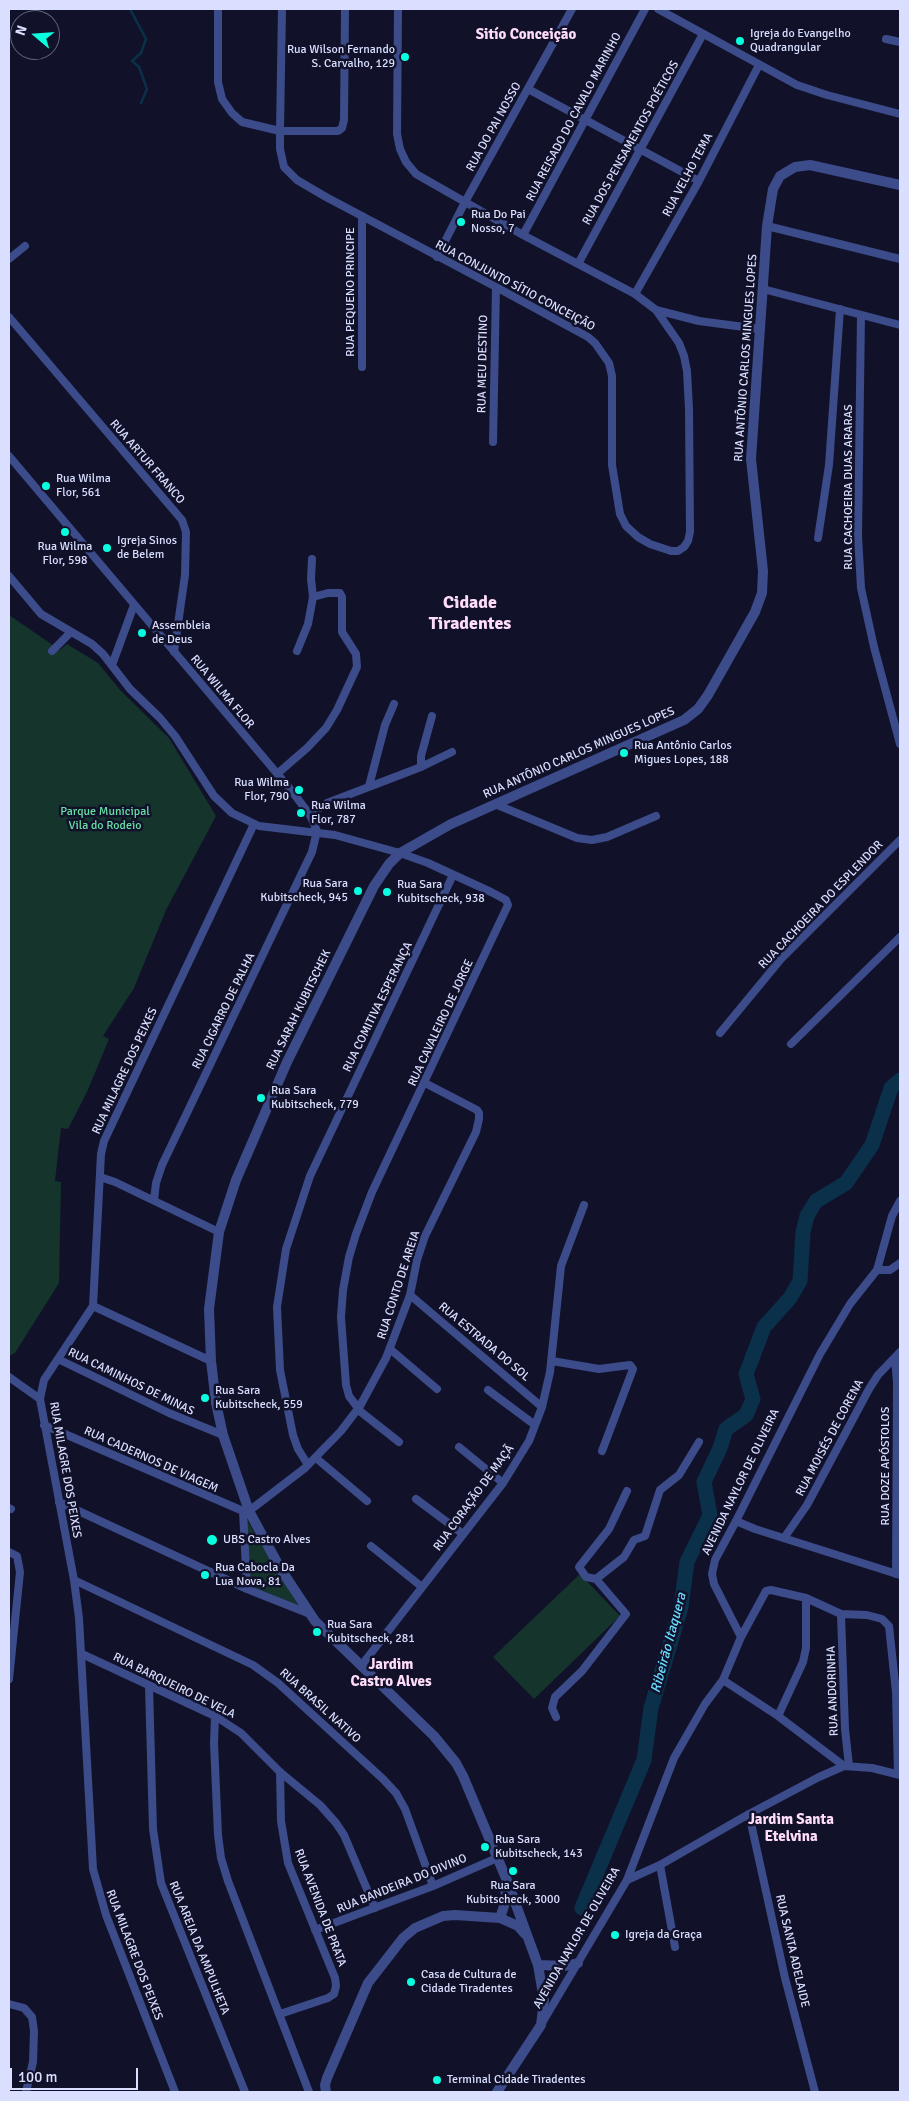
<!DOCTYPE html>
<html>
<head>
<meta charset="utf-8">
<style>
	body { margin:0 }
	#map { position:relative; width:909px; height:2101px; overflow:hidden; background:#11122a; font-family:Signika,sans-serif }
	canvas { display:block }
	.frame { position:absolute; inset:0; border:10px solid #dadfff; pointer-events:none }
	.north { position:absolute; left:10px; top:10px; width:50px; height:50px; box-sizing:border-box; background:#11122a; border:1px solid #61647f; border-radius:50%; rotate:288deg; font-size:14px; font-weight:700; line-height:20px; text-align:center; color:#dadfff }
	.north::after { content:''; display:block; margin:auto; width:18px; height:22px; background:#08fede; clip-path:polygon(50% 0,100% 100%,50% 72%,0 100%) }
	.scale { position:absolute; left:10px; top:2068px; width:128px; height:22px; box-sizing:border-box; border:2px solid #dadfff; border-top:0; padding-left:6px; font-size:15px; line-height:18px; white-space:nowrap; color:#dadfff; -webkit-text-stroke:4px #11122a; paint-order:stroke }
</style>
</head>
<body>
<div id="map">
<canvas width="909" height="2101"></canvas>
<div class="frame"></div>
<div class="north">N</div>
<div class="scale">100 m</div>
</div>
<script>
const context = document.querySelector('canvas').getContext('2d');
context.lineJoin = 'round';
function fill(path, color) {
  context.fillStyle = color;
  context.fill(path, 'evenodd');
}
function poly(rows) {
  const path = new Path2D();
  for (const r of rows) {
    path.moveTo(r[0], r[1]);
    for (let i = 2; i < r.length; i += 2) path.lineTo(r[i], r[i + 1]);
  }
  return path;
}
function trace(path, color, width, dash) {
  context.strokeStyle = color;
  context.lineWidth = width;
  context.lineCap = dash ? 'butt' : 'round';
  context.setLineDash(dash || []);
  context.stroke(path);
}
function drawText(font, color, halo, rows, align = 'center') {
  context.font = font + ' Signika,sans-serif';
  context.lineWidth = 5;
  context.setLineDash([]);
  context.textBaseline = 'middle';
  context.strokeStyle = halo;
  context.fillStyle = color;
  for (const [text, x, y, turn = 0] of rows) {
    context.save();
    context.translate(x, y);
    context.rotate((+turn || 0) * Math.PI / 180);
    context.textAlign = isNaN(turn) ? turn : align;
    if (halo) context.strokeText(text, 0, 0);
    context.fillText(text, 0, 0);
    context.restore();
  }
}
fill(poly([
	[9,615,60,650,67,644,98,663,120,690,169,738,216,816,166,910,134,988,103,1036,109,1039,87,1092,68,1129,61,1128,55,1181,61,1182,59,1283,15,1353,9,1356],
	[245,1517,298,1605,250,1586],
	[580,1574,620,1616,534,1699,493,1657]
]), '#14342c');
trace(poly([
	[130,9,146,39,141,53,132,61,139,67,147,89,141,103]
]), '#0b3049', 2.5);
trace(poly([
	[582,1908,644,1760,651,1708,681,1607,687,1562,710,1515,704,1482,720,1448,726,1429,746,1415,753,1399,746,1374,764,1327,790,1298,800,1281,803,1232,807,1216,816,1201,846,1183,872,1145,891,1088,900,1080]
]), '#0b3049', 15);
trace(poly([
	[218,9,218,82,222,99,232,113,242,122,280,131,338,131,342,128,344,120,345,9],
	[282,9,280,131,280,149,284,167,297,180,326,197,496,287,588,337,595,343,609,363,612,376,612,465,620,514,626,526,638,537,650,544,671,551,678,551,684,547,688,541,690,532,689,409,687,371,684,356,679,343,656,310],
	[398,9,397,134,400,149,406,162,416,174,523,235,635,294,656,310,699,321,759,329],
	[658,9,797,85,827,95,900,114],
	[886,39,900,42],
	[528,89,699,181],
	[362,216,362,367],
	[767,226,900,259],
	[523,235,645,9],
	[437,257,465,202,572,9],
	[9,259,25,246],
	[578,264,703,34],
	[763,289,900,325],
	[635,294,699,181,759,65],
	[861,315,858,536,861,588,874,647,900,744],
	[9,317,182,520,186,532,185,575,174,652],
	[493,442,496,287],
	[9,456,291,790,310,815,317,831,312,852,162,1165,156,1183,154,1200],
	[818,538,829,465,840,309],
	[312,559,311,579,313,597],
	[9,576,41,614,92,644,103,654,130,689,160,718,175,736,214,796,232,813,259,826,335,835,400,853,428,863,491,892,506,900,508,905,372,1192,356,1234,349,1257,343,1290,341,1317,346,1385,349,1396,361,1412,399,1442],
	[52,651,71,632],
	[112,665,134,605],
	[421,767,421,756,432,716],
	[277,774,307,748,326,728,337,710,357,667,356,654,342,632,342,597,340,593,328,593,313,597,308,624,297,651],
	[369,786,385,725,394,704],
	[495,804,577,838,592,840,607,837,656,816],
	[310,815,327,803,421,767,452,752],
	[720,1033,781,959,900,840],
	[791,1044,900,937],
	[100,1177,115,1182,219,1232],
	[877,1270,890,1270,900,1263],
	[410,1295,542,1407],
	[93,1306,211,1361],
	[390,1349,437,1389],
	[895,1358,897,1383,896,1574],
	[58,1359,169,1413,223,1435],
	[552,1361,599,1369,630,1365,633,1369,602,1451],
	[9,1377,40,1399],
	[488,1390,535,1425],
	[44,1425,243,1511,249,1511,305,1468,341,1431,360,1406,386,1358,410,1295,417,1260,425,1236,476,1132,479,1119,479,1113,477,1110,425,1083],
	[459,1447,503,1483],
	[316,1458,367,1501],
	[308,1465,298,1449,293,1435,280,1370,277,1307,286,1249,310,1176,453,875],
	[416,1499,463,1534],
	[59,1502,247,1589,310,1614],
	[9,1508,11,1509],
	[243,1511,247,1589],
	[736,1521,755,1529,900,1575],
	[784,1538,807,1505,869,1389,878,1375,900,1352],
	[371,1546,422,1587],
	[9,1552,17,1556,20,1572,9,1679],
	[596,1579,586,1577,579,1567,609,1529,627,1491],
	[74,1580,253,1665,278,1683,383,1779,396,1793,405,1809,433,1886],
	[841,1614,845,1729,849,1766],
	[741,1637,714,1584,712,1574,715,1560,736,1521,820,1354,850,1304,877,1270,892,1216,900,1201],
	[82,1654,215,1716,241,1733,280,1772,320,1805,336,1823,344,1835,375,1908],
	[361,1666,503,1483,529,1441,542,1407,550,1372,561,1266,584,1205],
	[723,1680,778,1716,844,1766],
	[149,1686,153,1829,161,1883,245,2092],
	[215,1716,214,1743,218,1835,221,1858,228,1881,309,2092],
	[778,1716,803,1662,806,1648,806,1598],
	[556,1717,552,1708,555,1697,582,1671,626,1614,596,1579,624,1557,634,1540,645,1536,660,1490,679,1475,699,1442],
	[280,1772,281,1821,288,1863,335,1978,336,1986,334,1994,328,1998,280,2014],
	[749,1814,785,1978,815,2092],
	[660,1865,675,1947],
	[627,1880,660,1865,749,1814,819,1777,844,1766,872,1768,900,1775],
	[315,1930,433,1886,497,1858],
	[9,2004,24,2008,32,2017,34,2031,33,2062,26,2092],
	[542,2023,627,1880,674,1758,705,1704,723,1680,741,1637,766,1591,771,1590,806,1598,841,1614,867,1615,882,1619,889,1626,896,1692,898,1774],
	[175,2092,106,1915,93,1869,79,1618,74,1580,40,1399,44,1380,93,1306,101,1154,104,1141,254,824]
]), '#3c4b89', 8);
trace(poly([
	[500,1918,506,1900,505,1885],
	[538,1965,565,1966,578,1963],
	[326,2092,325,2085,327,2078,368,1983,403,1938,415,1928,443,1916,455,1915,500,1918,518,1926,525,1934],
	[497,2092,541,2025,544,2000,538,1965,508,1883,463,1776,456,1763,434,1736,315,1621,280,1568,249,1511,223,1435,216,1403,211,1361,209,1309,219,1232,236,1180,287,1062,374,886,389,864,400,853,451,824,684,720,698,709,708,695,755,612,762,593,763,571,751,459,767,226,773,189,780,176,795,167,810,165,900,185]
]), '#3c4b89', 10);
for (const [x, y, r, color] of [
	[740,41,5,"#08fede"],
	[405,57,5,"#08fede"],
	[461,222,5,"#08fede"],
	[46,486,5,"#08fede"],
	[65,532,5,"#08fede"],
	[107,548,5,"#08fede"],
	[142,633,5,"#08fede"],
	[624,753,5,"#08fede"],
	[299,790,5,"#08fede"],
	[301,813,5,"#08fede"],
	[358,891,5,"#08fede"],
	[387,892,5,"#08fede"],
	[261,1098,5,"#08fede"],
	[205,1398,5,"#08fede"],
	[212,1540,6,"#08fede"],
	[205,1575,5,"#08fede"],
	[317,1632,5,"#08fede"],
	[485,1847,5,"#08fede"],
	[513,1871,5,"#08fede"],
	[615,1935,5,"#08fede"],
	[411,1982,5,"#08fede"],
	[437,2080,5,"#08fede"]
]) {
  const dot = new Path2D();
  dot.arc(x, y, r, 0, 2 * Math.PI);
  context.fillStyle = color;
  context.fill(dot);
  trace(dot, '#11122a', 2);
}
drawText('12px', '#dadfff', '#11122a', [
	["Igreja do Evangelho",750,34],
	["Quadrangular",750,48],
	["Rua Wilson Fernando",395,50,"right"],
	["S. Carvalho, 129",395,64,"right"],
	["Rua Do Pai",471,215],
	["Nosso, 7",471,229],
	["Rua Wilma",56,479],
	["Flor, 561",56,493],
	["Igreja Sinos",117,541],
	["de Belem",117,555],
	["Rua Wilma",65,547,"center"],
	["Flor, 598",65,561,"center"],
	["Assembleia",152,626],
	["de Deus",152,640],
	["Rua Antônio Carlos",634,746],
	["Migues Lopes, 188",634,760],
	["Rua Wilma",289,783,"right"],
	["Flor, 790",289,797,"right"],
	["Rua Wilma",311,806],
	["Flor, 787",311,820],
	["Rua Sara",348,884,"right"],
	["Kubitscheck, 945",348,898,"right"],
	["Rua Sara",397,885],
	["Kubitscheck, 938",397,899],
	["Rua Sara",271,1091],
	["Kubitscheck, 779",271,1105],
	["Rua Sara",215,1391],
	["Kubitscheck, 559",215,1405],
	["UBS Castro Alves",223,1540],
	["Rua Cabocla Da",215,1568],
	["Lua Nova, 81",215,1582],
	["Rua Sara",327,1625],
	["Kubitscheck, 281",327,1639],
	["Rua Sara",495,1840],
	["Kubitscheck, 143",495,1854],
	["Rua Sara",513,1886,"center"],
	["Kubitscheck, 3000",513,1900,"center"],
	["Igreja da Graça",625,1935],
	["Casa de Cultura de",421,1975],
	["Cidade Tiradentes",421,1989],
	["Terminal Cidade Tiradentes",447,2080]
], 'left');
drawText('12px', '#dadfff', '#11122a', [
	["RUA REISADO DO CAVALO MARINHO",574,117,-62],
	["RUA DO PAI NOSSO",494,127,-61],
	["RUA DOS PENSAMENTOS POÉTICOS",631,143,-61],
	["RUA VELHO TEMA",688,175,-62],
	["RUA CONJUNTO SÍTIO CONCEIÇÃO",515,286,28],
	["RUA PEQUENO PRINCIPE",351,292,-90],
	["RUA ANTÔNIO CARLOS MINGUES LOPES",746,358,-86],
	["RUA MEU DESTINO",483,364,-89],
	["RUA ARTUR FRANCO",147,462,49],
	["RUA CACHOEIRA DUAS ARARAS",849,487,-90],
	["RUA WILMA FLOR",222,692,50],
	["RUA ANTÔNIO CARLOS MINGUES LOPES",579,753,-24],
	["RUA CACHOEIRA DO ESPLENDOR",821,905,-46],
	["RUA COMITIVA ESPERANÇA",378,1007,-64],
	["RUA SARAH KUBITSCHEK",299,1010,-64],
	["RUA CIGARRO DE PALHA",224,1011,-64],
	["RUA CAVALEIRO DE JORGE",441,1023,-65],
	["RUA MILAGRE DOS PEIXES",125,1071,-65],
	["RUA CONTO DE AREIA",399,1285,-72],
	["RUA ESTRADA DO SOL",484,1342,40],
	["RUA CAMINHOS DE MINAS",131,1382,26],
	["RUA MOISÉS DE CORENA",830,1438,-62],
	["RUA CADERNOS DE VIAGEM",151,1460,24],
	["RUA DOZE APÓSTOLOS",886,1466,-90],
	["RUA MILAGRE DOS PEIXES",65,1470,80],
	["AVENIDA NAYLOR DE OLIVEIRA",741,1482,-64],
	["RUA CORAÇÃO DE MAÇÃ",474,1498,-54],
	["RUA BARQUEIRO DE VELA",174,1686,26],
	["RUA ANDORINHA",833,1691,-92],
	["RUA BRASIL NATIVO",320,1706,42],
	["RUA BANDEIRA DO DIVINO",402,1884,-22],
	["RUA AVENIDA DE PRATA",320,1908,69],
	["AVENIDA NAYLOR DE OLIVEIRA",577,1938,-60],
	["RUA AREIA DA AMPULHETA",199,1948,68],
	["RUA SANTA ADELAIDE",792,1951,77],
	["RUA MILAGRE DOS PEIXES",134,1955,69]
]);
drawText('12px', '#65e0a5', '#11122a', [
	["Parque Municipal",105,812],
	["Vila do Rodeio",105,826]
]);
drawText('italic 14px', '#69dbfe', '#11122a', [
	["Ribeirão Itaquera",669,1643,-75]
]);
drawText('bold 15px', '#ffdcfa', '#11122a', [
	["Sitío Conceição",526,35],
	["Jardim",391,1665],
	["Castro Alves",391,1682],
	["Jardim Santa",791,1820],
	["Etelvina",791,1837]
]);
drawText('bold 18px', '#ffdcfa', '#11122a', [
	["Cidade",470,603],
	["Tiradentes",470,624]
]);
</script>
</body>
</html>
